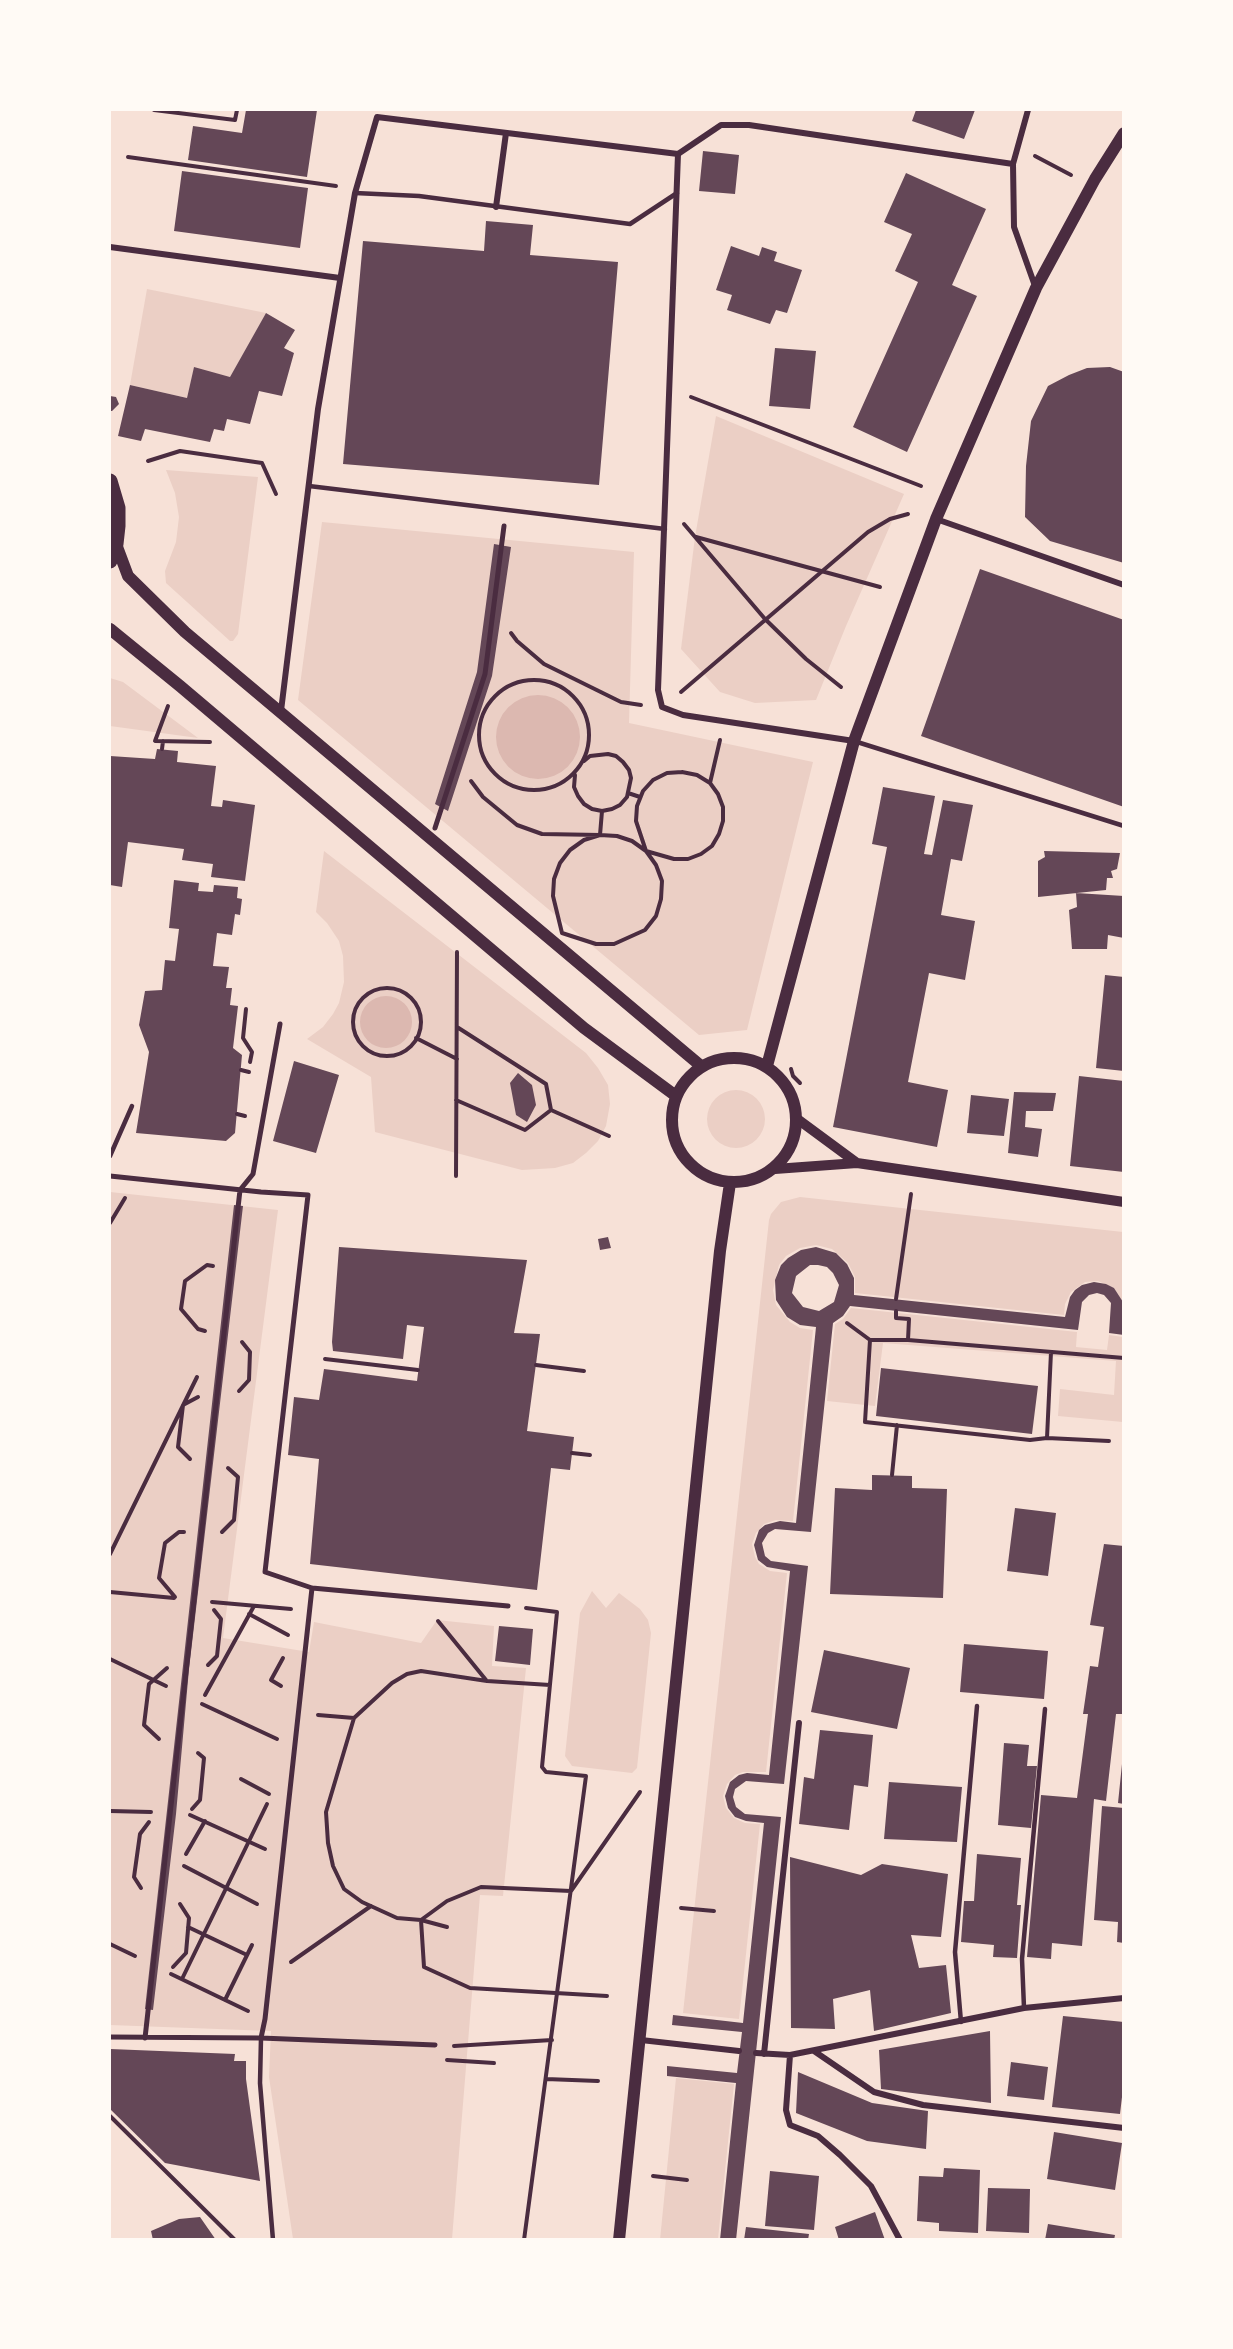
<!DOCTYPE html>
<html>
<head>
<meta charset="utf-8">
<style>
	body { margin:0 }
	#map { position:relative; width:1233px; height:2349px; overflow:hidden; background:#f7e1d7; font-family:Poppins,sans-serif }
	canvas { display:block }
	.frame { position:absolute; inset:0; border:111px solid #fffaf5; pointer-events:none }
</style>
</head>
<body>
<div id="map">
<canvas width="1233" height="2349"></canvas>
<div class="frame"></div>
</div>
<script>
const context = document.querySelector('canvas').getContext('2d');
context.lineJoin = 'round';
function fill(path, color) {
  context.fillStyle = color;
  context.fill(path, 'evenodd');
}
function poly(rows) {
  const path = new Path2D();
  for (const r of rows) {
    if (r.length === 3) {
      path.moveTo(r[0] + r[2], r[1]);
      path.arc(r[0], r[1], r[2], 0, 2 * Math.PI);
      continue;
    }
    path.moveTo(r[0], r[1]);
    for (let i = 2; i < r.length; i += 2) path.lineTo(r[i], r[i + 1]);
  }
  return path;
}
function trace(path, color, width, dash) {
  context.strokeStyle = color;
  context.lineWidth = width;
  context.lineCap = dash ? 'butt' : 'round';
  context.setLineDash(dash || []);
  context.stroke(path);
}
fill(poly([
	[147,289,266,313,230,377,194,368,187,398,130,385],
	[716,416,904,494,846,626,816,700,755,703,720,692,681,649,695,537],
	[166,470,258,477,238,634,233,641,230,641,166,583,165,571,176,542,179,517,175,493],
	[322,522,634,552,629,723,813,762,747,1030,699,1035,298,700],
	[110,678,123,682,198,738,110,726],
	[324,851,586,1053,598,1068,608,1085,610,1104,606,1126,598,1141,586,1153,573,1163,555,1168,522,1170,375,1132,371,1077,307,1039,323,1027,333,1014,339,1003,344,982,343,956,339,941,327,923,316,912],
	[736,1119,29],
	[110,1192,278,1210,223,1638,309,1652,314,1622,421,1643,437,1620,494,1626,492,1666,526,1668,503,1896,480,1895,452,2239,293,2239,269,2077,271,2031,110,2025],
	[800,1197,1123,1232,1123,1303,1114,1288,1098,1281,1085,1282,1071,1292,1065,1304,1064,1315,855,1293,855,1277,848,1263,832,1249,816,1245,800,1248,786,1256,779,1265,773,1290,776,1305,790,1322,800,1328,813,1330,793,1521,776,1520,764,1524,756,1533,752,1544,755,1557,759,1564,770,1571,787,1573,766,1772,743,1772,735,1775,727,1784,723,1796,726,1808,734,1818,745,1823,760,1824,739,2019,683,2013,769,1220,771,1214,781,1202],
	[851,1308,1077,1332,1076,1347,1107,1350,1109,1335,1123,1337,1123,1422,1058,1416,1060,1389,1114,1395,1116,1361,883,1343,875,1406,827,1401,835,1324,843,1319],
	[592,1591,606,1608,619,1593,640,1609,648,1620,651,1633,637,1768,632,1773,572,1766,565,1756,580,1613],
	[676,2078,734,2084,718,2239,660,2240]
]), '#ebcfc5');
fill(poly([
	[538,737,42],
	[386,1022,26]
]), '#dcb8b0');
fill(poly([
	[246,110,317,110,307,177,188,160,193,126,242,133],
	[916,110,975,110,964,139,912,121],
	[703,151,739,155,735,194,699,191],
	[182,171,308,188,300,248,174,231],
	[906,173,986,209,952,285,977,296,907,452,853,427,918,282,895,271,912,234,884,222],
	[486,221,533,225,530,255,618,262,599,485,343,464,363,241,484,251],
	[731,246,759,256,762,247,777,252,774,261,802,270,787,313,776,310,770,324,727,310,732,295,716,290],
	[266,313,295,330,284,348,294,353,282,396,259,391,250,424,227,419,224,431,214,429,210,442,145,429,141,441,118,436,130,385,187,398,194,367,230,377],
	[775,348,816,351,810,409,769,406],
	[1110,367,1124,372,1124,563,1050,541,1025,517,1026,466,1031,421,1048,386,1069,375,1087,368],
	[110,396,116,397,119,404,112,411,110,411],
	[494,544,511,547,492,676,448,811,435,804,477,672],
	[980,569,1124,620,1124,807,921,736],
	[157,749,178,751,177,762,216,766,211,806,222,807,223,800,255,805,245,881,211,877,213,864,182,860,184,849,128,842,122,887,110,885,110,756,155,759],
	[883,787,935,796,924,854,932,855,943,800,973,805,962,861,951,859,941,915,975,921,965,980,929,973,908,1082,948,1090,937,1147,833,1127,887,847,872,844],
	[1044,851,1120,853,1117,869,1111,871,1113,878,1107,878,1106,890,1038,897,1038,861,1045,857],
	[174,880,199,883,198,891,213,892,214,885,238,887,237,898,242,899,240,915,235,914,232,935,217,933,213,966,229,967,226,988,232,988,230,1005,238,1006,233,1048,242,1055,235,1133,226,1141,136,1133,149,1052,139,1025,145,991,162,990,165,960,175,961,179,929,169,928],
	[1076,893,1124,896,1124,938,1108,935,1107,949,1072,949,1069,910,1077,907],
	[1105,975,1124,977,1124,1071,1096,1068],
	[294,1061,339,1075,316,1153,273,1141],
	[518,1073,532,1085,536,1105,527,1122,516,1115,510,1083],
	[1079,1076,1124,1081,1124,1172,1070,1166],
	[1014,1092,1056,1093,1053,1111,1026,1111,1025,1127,1042,1129,1038,1157,1008,1153],
	[971,1095,1009,1099,1004,1136,967,1133],
	[234,1205,243,1206,189,1669,176,1814,153,2010,145,2009],
	[608,1237,611,1248,600,1250,598,1239],
	[339,1247,527,1260,514,1333,540,1334,527,1431,574,1437,570,1470,551,1468,537,1590,310,1564,319,1459,288,1455,294,1397,319,1400,324,1369,417,1381,424,1327,407,1325,403,1359,333,1351,332,1342],
	[816,1247,836,1253,847,1264,854,1278,854,1295,1065,1317,1070,1297,1075,1290,1082,1285,1094,1282,1106,1284,1114,1288,1123,1302,1124,1335,1109,1333,1111,1303,1104,1295,1097,1293,1089,1295,1082,1302,1078,1330,850,1306,843,1316,833,1323,811,1532,775,1529,768,1533,762,1543,765,1556,771,1561,808,1566,784,1784,746,1781,735,1789,733,1797,736,1807,745,1814,781,1817,736,2240,720,2240,736,2083,667,2076,667,2066,737,2073,742,2032,672,2025,673,2015,743,2023,764,1823,746,1821,735,1817,728,1808,725,1796,730,1782,739,1775,747,1773,769,1775,790,1571,767,1567,758,1560,754,1545,759,1530,765,1525,780,1521,796,1523,816,1327,800,1325,787,1317,776,1300,775,1280,781,1265,788,1258,801,1250],
	[810,1265,818,1265,827,1267,833,1273,839,1285,834,1302,819,1311,803,1307,792,1293,796,1276],
	[881,1368,1038,1386,1032,1434,876,1416],
	[872,1475,912,1476,912,1488,947,1489,943,1598,830,1594,835,1488,872,1490],
	[1015,1508,1056,1513,1048,1576,1007,1571],
	[1104,1544,1124,1546,1124,1714,1116,1714,1106,1801,1094,1799,1082,1946,1052,1943,1051,1959,1027,1957,1041,1795,1077,1798,1088,1714,1083,1714,1090,1666,1098,1667,1104,1627,1090,1625],
	[499,1626,533,1629,530,1665,495,1661],
	[964,1644,1048,1651,1044,1699,960,1692],
	[824,1650,910,1668,897,1729,811,1712],
	[820,1730,873,1735,868,1787,854,1785,849,1830,799,1824,804,1777,814,1779],
	[1004,1743,1029,1745,1027,1766,1037,1766,1031,1828,998,1825],
	[1122,1764,1124,1764,1124,1804,1118,1803],
	[889,1782,962,1787,957,1842,884,1839],
	[1102,1806,1124,1808,1124,1943,1117,1942,1118,1922,1094,1920],
	[977,1854,1021,1858,1017,1905,1021,1905,1017,1958,993,1957,994,1945,961,1942,964,1901,974,1901],
	[790,1857,861,1875,882,1864,948,1874,941,1937,911,1935,919,1968,946,1965,951,2013,874,2031,870,1990,833,1999,835,2029,791,2028],
	[1063,2016,1124,2022,1124,2080,1120,2114,1052,2107],
	[990,2031,991,2103,881,2089,879,2050],
	[110,2049,235,2054,234,2061,246,2061,246,2079,260,2181,165,2163,110,2109],
	[1011,2062,1048,2067,1044,2100,1007,2096],
	[798,2072,872,2103,928,2111,926,2149,867,2141,796,2113],
	[1054,2132,1122,2143,1115,2190,1047,2179],
	[944,2168,980,2170,978,2233,939,2231,939,2223,917,2221,919,2176,943,2177],
	[770,2171,819,2176,814,2230,765,2226],
	[988,2188,1030,2189,1029,2233,986,2231],
	[875,2212,885,2240,839,2240,835,2227],
	[200,2217,216,2240,153,2240,151,2231,179,2219],
	[1048,2224,1115,2235,1114,2240,1045,2240],
	[746,2227,809,2234,808,2240,744,2240]
]), '#644757');
trace(poly([
	[154,110,235,120,237,110],
	[1035,156,1071,175],
	[128,157,336,186],
	[691,397,921,486],
	[148,461,180,451,262,463,276,494],
	[684,524,765,619,806,659,841,687],
	[696,537,880,587],
	[511,633,517,641,544,664,621,702,641,705],
	[534,735,55],
	[681,692,868,532,890,519,908,514],
	[168,706,155,741,210,742],
	[162,749,163,741],
	[682,772,697,775,710,783,718,794,723,807,723,821,719,834,712,846,701,854,688,859,674,859,646,851,636,821,637,806,643,791,653,780,667,773,682,772],
	[575,775,574,787,578,796,584,804,592,809,602,811,612,809,620,805,627,797,631,778,629,770,623,762,616,756,608,754,590,756,584,761],
	[471,781,483,797,517,825,542,834,600,835,602,811],
	[710,783,720,740],
	[628,793,640,797],
	[600,835,617,836,632,841,646,851,656,865,662,881,661,899,656,916,645,930,614,944,596,944,562,933,553,896,554,879,560,863,570,850,584,840,600,835],
	[387,1022,34],
	[246,1009,243,1038,252,1052,250,1062],
	[457,1027,546,1084,551,1110,609,1136],
	[416,1038,457,1059],
	[791,1069,793,1076,800,1083],
	[241,1070,249,1072],
	[456,1100,525,1130,551,1110],
	[237,1114,245,1116],
	[456,1176,457,952],
	[110,1223,125,1198],
	[896,1299,911,1194],
	[896,1311,896,1318,909,1319,908,1340],
	[847,1323,870,1340,908,1340,1124,1358],
	[205,1331,198,1329,181,1309,185,1281,207,1265,213,1266],
	[870,1340,865,1422,1030,1440,1047,1438,1109,1441],
	[325,1359,418,1370],
	[536,1365,584,1371],
	[239,1391,249,1380,250,1352,242,1342],
	[1047,1438,1051,1352],
	[572,1453,590,1455],
	[190,1459,178,1447,183,1405,198,1397],
	[892,1475,897,1425],
	[222,1532,234,1520,238,1477,228,1468],
	[110,1554,197,1377],
	[110,1592,174,1598],
	[175,1597,159,1578,165,1543,179,1532,184,1532],
	[212,1602,291,1609],
	[249,1614,288,1635],
	[438,1621,486,1680],
	[110,1659,166,1686],
	[208,1665,217,1656,221,1619,214,1610],
	[550,1685,487,1681,421,1671,407,1674,392,1683,354,1718,326,1812,328,1843,333,1866,344,1889,362,1902,397,1918,421,1920,447,1901,481,1887,571,1891,640,1792],
	[281,1686,271,1680,283,1658],
	[205,1695,254,1606],
	[202,1704,277,1739],
	[318,1715,354,1718],
	[159,1739,144,1725,149,1684,167,1668],
	[241,1779,269,1794],
	[192,1809,200,1800,204,1758,198,1753],
	[110,1811,151,1812],
	[190,1815,265,1849],
	[186,1854,205,1821],
	[184,1866,257,1904],
	[141,1888,134,1877,140,1834,149,1822],
	[681,1908,714,1911],
	[188,1927,247,1955],
	[447,1927,421,1920,424,1967,470,1988,607,1996],
	[110,1944,135,1956],
	[291,1962,371,1906],
	[173,1967,186,1953,189,1918,180,1904],
	[171,1974,248,2011],
	[182,1979,267,1804],
	[225,2000,252,1945],
	[454,2046,552,2040],
	[447,2060,494,2063],
	[546,2079,598,2081],
	[110,2116,235,2240],
	[653,2176,687,2180],
	[524,2240,586,1776,546,1772,542,1767,557,1612,526,1608]
]), '#4a2c40', 4);
trace(poly([
	[355,193,419,196,630,224,677,193],
	[309,486,665,529],
	[854,741,1124,826],
	[110,1156,132,1106],
	[1024,2008,1022,1959,1045,1709],
	[961,2022,955,1952,977,1706],
	[261,2038,260,2083,273,2240]
]), '#4a2c40', 4.5);
trace(poly([
	[435,828,485,674,504,526],
	[110,1176,261,1192,308,1195,265,1572,312,1588,508,1606],
	[110,2037,261,2038,435,2045],
	[145,2038,240,1190,253,1174,280,1024],
	[261,2038,265,2019,312,1588]
]), '#4a2c40', 5);
trace(poly([
	[1028,110,1013,164,1014,227,1035,286],
	[678,154,658,690,662,707,683,715,854,741],
	[496,207,506,133],
	[110,247,340,278],
	[936,519,1124,585],
	[281,711,318,409,355,193,377,117,678,154,721,125,749,125,1013,164],
	[641,2040,739,2051],
	[814,2051,874,2092,923,2105,1124,2128],
	[756,2053,790,2055,1024,2008,1124,1998],
	[764,2054,799,1723],
	[790,2055,786,2110,790,2125,818,2136,840,2155,871,2186,900,2240]
]), '#4a2c40', 6);
trace(poly([
	[796,1118,857,1163],
	[775,1169,857,1163,1124,1202]
]), '#4a2c40', 10);
trace(poly([
	[116,544,128,576,185,632,701,1066],
	[110,629,180,686,584,1028,676,1096],
	[734,1120,62],
	[767,1066,854,741,936,519,1036,288,1095,179,1124,133],
	[619,2240,720,1251,730,1183]
]), '#4a2c40', 12);
trace(poly([
	[110,481,118,508,118,526,116,544,110,561]
]), '#4a2c40', 15);
</script>
</body>
</html>
